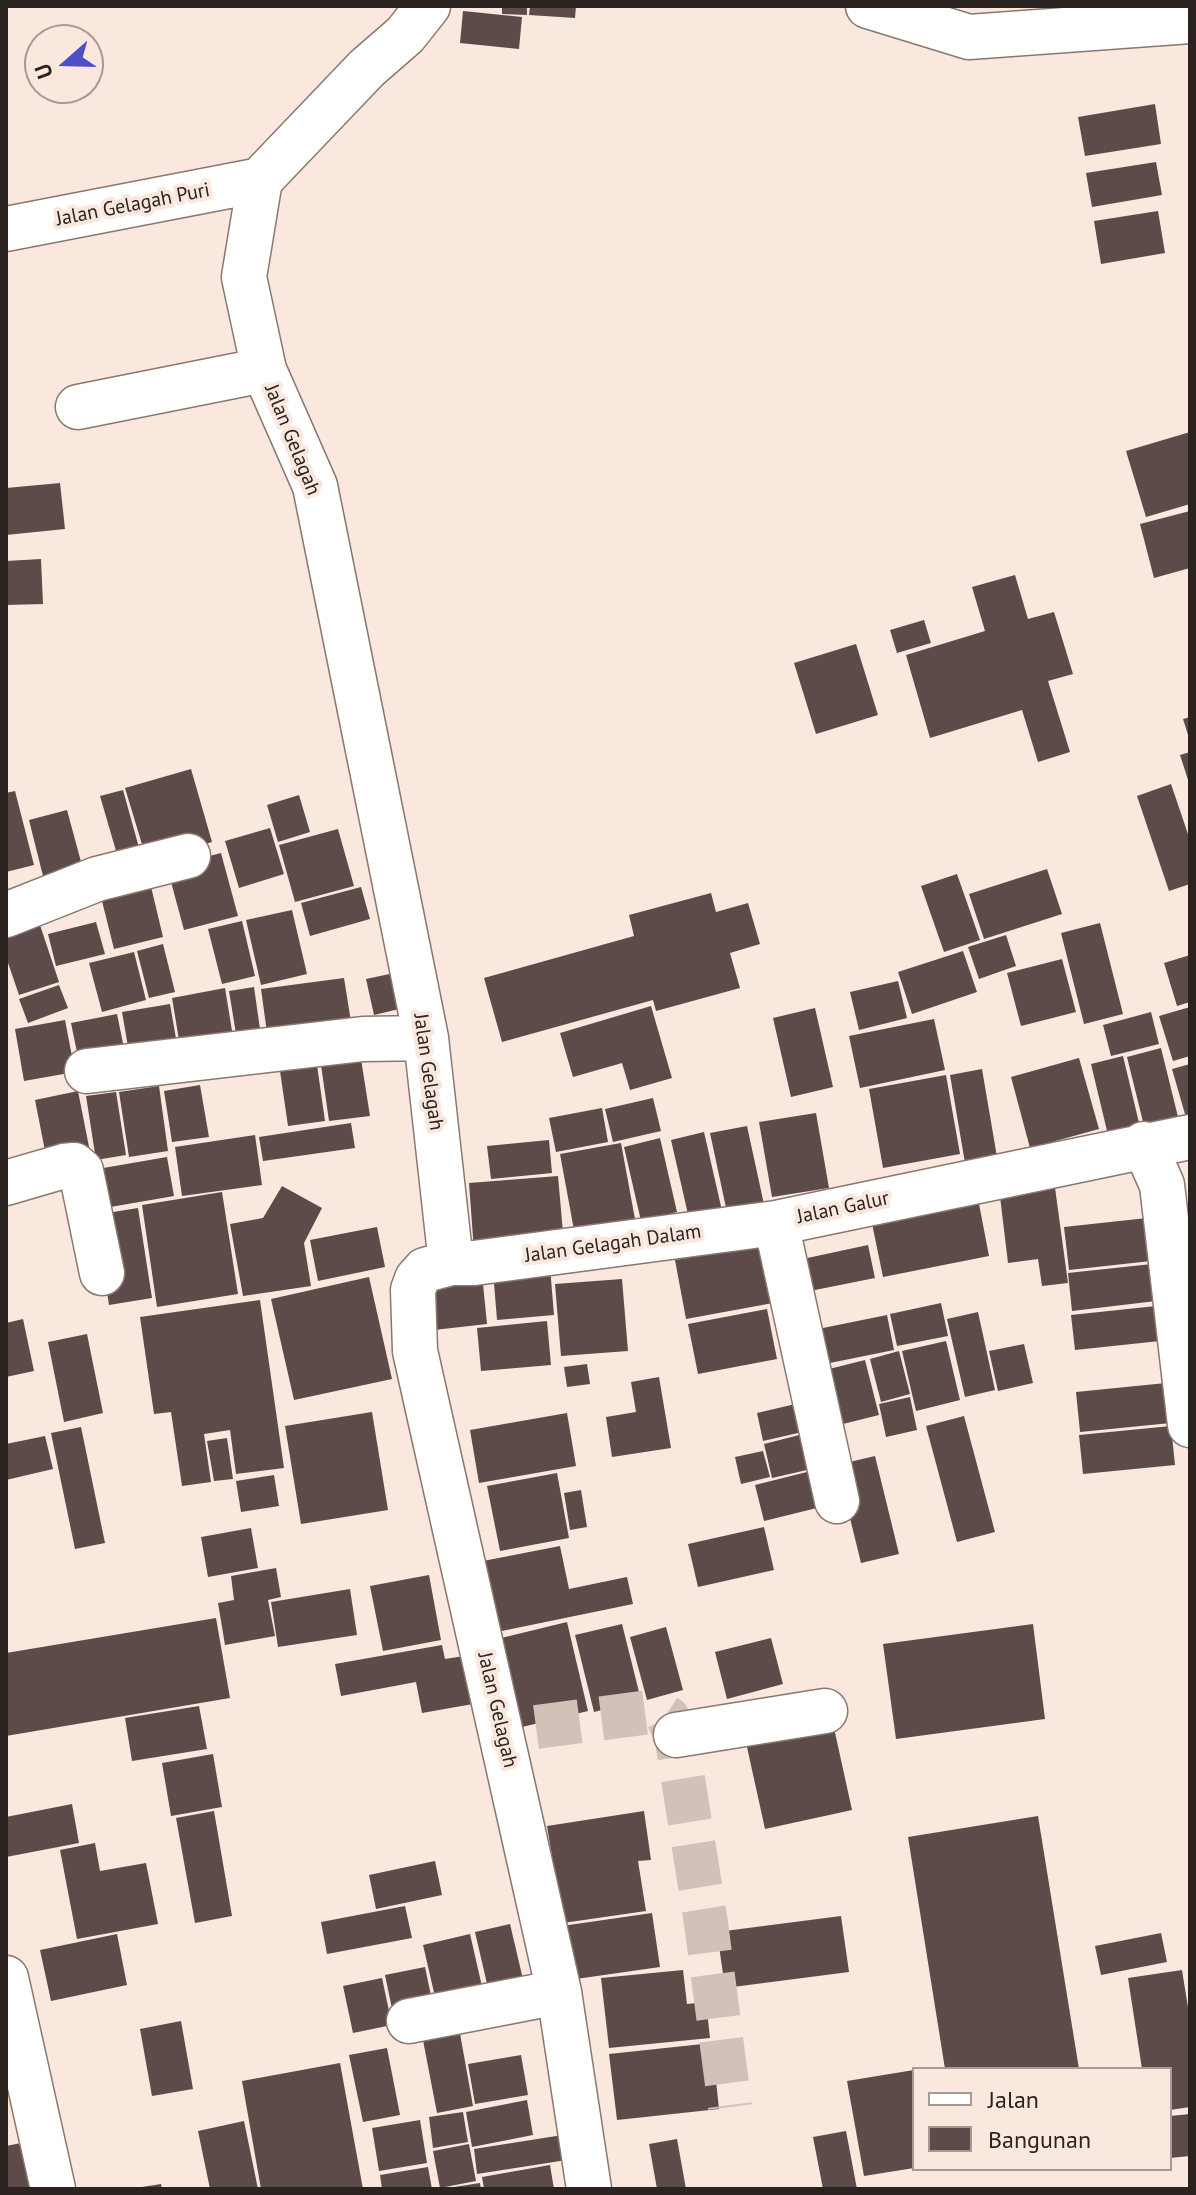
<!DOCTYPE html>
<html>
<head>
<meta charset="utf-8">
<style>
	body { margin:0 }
	#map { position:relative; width:1196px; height:2195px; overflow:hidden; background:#fae8df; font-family:"PT Sans",sans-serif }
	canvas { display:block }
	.frame { position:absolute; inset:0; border:8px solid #2a2320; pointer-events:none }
	.legend { position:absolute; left:912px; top:2067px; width:260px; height:104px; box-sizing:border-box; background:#fae8df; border:2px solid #a79993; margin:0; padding:10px 14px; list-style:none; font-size:24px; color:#2a2320 }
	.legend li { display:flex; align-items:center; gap:16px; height:40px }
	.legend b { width:40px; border:2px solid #a79993 }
	.north { position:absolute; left:24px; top:24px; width:80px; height:80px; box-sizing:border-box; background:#fae8df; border:2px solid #a79993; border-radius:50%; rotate:250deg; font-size:22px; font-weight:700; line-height:32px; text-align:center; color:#2a2320 }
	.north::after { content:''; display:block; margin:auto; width:28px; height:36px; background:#4c50c6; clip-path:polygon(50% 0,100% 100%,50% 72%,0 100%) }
</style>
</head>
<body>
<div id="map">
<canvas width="1196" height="2195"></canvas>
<div class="frame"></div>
<ul class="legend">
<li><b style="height:10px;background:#fff"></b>Jalan</li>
<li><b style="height:22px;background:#5c4b48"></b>Bangunan</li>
</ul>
<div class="north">U</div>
</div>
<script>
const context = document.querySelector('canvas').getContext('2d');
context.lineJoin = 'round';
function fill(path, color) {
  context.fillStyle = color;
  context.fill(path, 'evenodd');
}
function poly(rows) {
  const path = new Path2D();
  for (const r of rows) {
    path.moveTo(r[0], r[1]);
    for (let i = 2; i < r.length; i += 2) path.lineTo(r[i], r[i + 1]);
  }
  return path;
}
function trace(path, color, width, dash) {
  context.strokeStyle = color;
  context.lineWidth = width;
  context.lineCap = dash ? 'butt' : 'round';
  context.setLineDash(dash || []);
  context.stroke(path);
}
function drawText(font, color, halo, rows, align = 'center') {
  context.font = font + ' "PT Sans",sans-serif';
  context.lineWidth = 8;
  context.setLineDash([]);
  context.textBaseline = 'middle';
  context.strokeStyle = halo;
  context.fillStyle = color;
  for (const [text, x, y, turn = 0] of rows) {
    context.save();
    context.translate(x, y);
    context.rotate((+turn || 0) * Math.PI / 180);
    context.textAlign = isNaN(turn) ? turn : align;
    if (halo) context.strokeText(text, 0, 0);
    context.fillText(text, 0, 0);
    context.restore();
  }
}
fill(poly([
	[502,6,527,6,527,15,502,14],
	[530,6,576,6,575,18,529,15],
	[463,11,522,17,519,49,460,43],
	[1155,104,1161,144,1085,156,1078,117],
	[1156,162,1162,195,1092,207,1086,173],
	[1158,211,1165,253,1101,264,1094,221],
	[1190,432,1190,504,1146,517,1126,451],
	[60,483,65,529,6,535,6,488],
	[1190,511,1190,568,1154,578,1140,524],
	[41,559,43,604,6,605,6,561],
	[1015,575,1028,619,1054,612,1073,674,1048,681,1070,752,1038,762,1022,710,930,738,906,655,985,631,972,587],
	[924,620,931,643,897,653,890,630],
	[856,644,878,715,816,734,794,663],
	[1190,717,1190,738,1189,738,1183,719],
	[1190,752,1190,783,1189,783,1180,755],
	[191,769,212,842,147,861,125,788],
	[1171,784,1190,840,1190,884,1169,891,1137,796],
	[123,790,143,862,121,868,100,796],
	[15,791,34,865,6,872,6,793],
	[299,795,310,832,278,842,267,805],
	[67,810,83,869,44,880,29,820],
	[270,828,284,874,239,888,225,841],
	[338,829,354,886,295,902,279,845],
	[221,853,238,916,184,930,167,867],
	[1047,869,1062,914,984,939,969,894],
	[148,874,163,937,114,949,98,885],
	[957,874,980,940,944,952,921,886],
	[361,887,370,919,310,936,301,903],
	[711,893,716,912,748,903,760,944,730,953,740,988,656,1011,653,1000,502,1042,484,978,634,936,629,915],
	[292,910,307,974,261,985,246,920],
	[36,913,59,982,19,995,6,957,6,923],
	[242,921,255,976,222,984,208,929],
	[96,922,105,954,56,966,48,934],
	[1100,923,1123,1014,1084,1024,1061,933],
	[1006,935,1016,966,979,979,968,947],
	[163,944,175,992,149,998,137,951],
	[963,951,977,992,912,1014,898,972],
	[134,952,146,1000,102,1012,89,963],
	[1190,955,1190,1002,1177,1006,1164,963],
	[1062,959,1076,1012,1021,1026,1007,973],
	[399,972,408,1007,374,1015,366,979],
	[344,978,352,1028,268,1040,261,989],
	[898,981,907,1018,859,1030,850,992],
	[59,985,68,1008,28,1023,19,999],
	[254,987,262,1043,238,1046,229,991],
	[225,988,234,1043,181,1052,172,998],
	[170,1004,178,1050,130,1058,122,1012],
	[651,1006,672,1078,630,1090,622,1063,573,1077,560,1033],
	[1190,1007,1190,1056,1173,1061,1159,1016],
	[815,1008,833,1087,791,1097,773,1018],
	[1151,1012,1159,1044,1111,1056,1103,1025],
	[117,1014,126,1058,80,1067,71,1023],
	[934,1019,945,1070,860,1088,849,1036],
	[65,1020,75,1072,24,1081,15,1029],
	[1161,1048,1179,1121,1145,1130,1127,1057],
	[1123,1056,1140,1127,1108,1135,1091,1064],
	[1079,1058,1099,1129,1030,1148,1011,1077],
	[361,1059,370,1116,329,1121,321,1065],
	[1190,1064,1190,1128,1189,1128,1172,1069],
	[317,1065,325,1121,288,1126,280,1071],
	[982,1069,997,1157,965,1163,950,1075],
	[946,1075,960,1154,883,1168,869,1089],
	[200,1085,209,1137,172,1142,164,1091],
	[159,1086,168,1151,129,1157,119,1092],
	[78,1091,91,1157,48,1166,35,1100],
	[116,1092,126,1155,96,1160,86,1096],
	[653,1098,661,1131,613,1142,605,1109],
	[602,1108,608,1142,556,1152,549,1118],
	[816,1113,829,1188,772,1197,759,1122],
	[351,1123,355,1148,263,1161,259,1137],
	[747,1126,765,1209,728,1217,710,1133],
	[704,1132,723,1215,690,1223,671,1140],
	[255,1135,262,1185,182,1196,175,1147],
	[660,1138,677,1212,641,1221,624,1147],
	[549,1140,552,1173,491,1179,487,1146],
	[621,1143,637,1230,576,1241,560,1154],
	[167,1157,174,1196,93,1210,86,1171],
	[1053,1173,1068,1283,1042,1286,1038,1259,1008,1263,998,1180],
	[558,1176,564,1244,474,1251,469,1183],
	[975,1183,989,1256,883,1277,868,1204],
	[282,1186,322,1208,304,1243,311,1286,243,1296,230,1224,263,1218],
	[222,1192,238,1294,157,1307,142,1205],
	[138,1208,152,1298,109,1305,95,1215],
	[1147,1218,1151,1261,1069,1270,1064,1227],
	[377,1227,385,1267,318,1281,310,1240],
	[772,1243,784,1301,686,1319,675,1260],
	[868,1245,875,1278,805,1292,798,1260],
	[1152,1264,1156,1301,1072,1311,1068,1273],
	[550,1267,554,1315,497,1320,493,1271],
	[482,1274,487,1324,434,1330,428,1281],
	[369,1277,392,1379,294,1400,271,1299],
	[622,1279,628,1351,561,1356,555,1284],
	[260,1300,284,1468,236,1474,230,1430,204,1434,211,1482,182,1486,171,1412,154,1414,140,1317],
	[941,1303,948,1336,897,1346,890,1314],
	[1156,1306,1160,1341,1075,1350,1071,1315],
	[767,1309,777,1359,698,1374,688,1324],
	[978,1312,995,1390,965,1397,947,1319],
	[887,1315,894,1350,820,1365,813,1330],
	[23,1319,34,1371,6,1377,6,1323],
	[547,1321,551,1365,481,1371,477,1328],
	[87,1334,103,1413,64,1422,48,1342],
	[946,1341,960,1400,916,1411,902,1351],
	[1024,1344,1033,1383,998,1391,989,1351],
	[899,1351,910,1394,881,1402,870,1359],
	[865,1360,879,1415,831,1427,817,1372],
	[587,1364,590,1384,567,1387,564,1367],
	[659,1377,671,1448,612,1457,606,1417,636,1412,631,1382],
	[1166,1383,1171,1423,1080,1432,1076,1392],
	[910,1397,917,1430,886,1437,879,1404],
	[804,1402,811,1430,763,1441,757,1413],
	[372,1412,388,1510,301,1524,285,1426],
	[567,1413,576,1466,479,1483,470,1430],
	[964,1416,995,1532,957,1542,926,1426],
	[1171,1426,1175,1465,1083,1474,1079,1435],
	[81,1427,105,1543,75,1549,51,1433],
	[811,1432,820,1467,772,1478,764,1444],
	[45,1436,53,1469,6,1480,6,1444],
	[227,1438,233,1479,214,1481,207,1441],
	[763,1451,770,1477,741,1484,735,1457],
	[875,1456,899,1554,861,1563,837,1465],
	[819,1469,829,1505,764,1521,755,1485],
	[557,1473,569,1538,500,1551,487,1486],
	[274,1475,279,1506,241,1512,236,1481],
	[581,1490,587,1527,570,1530,564,1493],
	[764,1527,774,1570,698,1587,688,1544],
	[251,1528,258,1568,208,1577,201,1537],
	[560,1546,569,1589,627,1577,633,1604,492,1633,478,1562],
	[276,1568,281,1597,268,1600,275,1636,225,1645,218,1603,234,1600,231,1576],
	[429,1575,441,1640,383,1651,370,1586],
	[350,1589,357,1635,278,1647,271,1602],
	[216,1618,230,1698,6,1736,6,1653],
	[567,1622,588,1711,514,1729,493,1640],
	[622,1624,641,1700,594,1712,575,1635],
	[1033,1624,1045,1719,896,1739,883,1644],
	[666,1627,683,1690,647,1700,630,1637],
	[771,1638,783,1684,727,1699,715,1652],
	[442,1645,445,1659,464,1656,473,1704,422,1713,416,1682,341,1696,335,1664],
	[199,1706,207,1749,132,1761,125,1718],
	[834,1728,852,1810,765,1829,747,1747],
	[213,1754,222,1807,171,1816,162,1763],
	[72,1804,79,1843,6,1857,6,1817],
	[214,1811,232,1916,195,1923,176,1818],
	[644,1811,651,1860,638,1861,646,1911,563,1923,547,1826],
	[1038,1816,1079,2069,945,2069,908,1837],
	[95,1843,100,1871,146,1863,158,1924,77,1939,60,1850],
	[435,1861,442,1895,376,1909,369,1875],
	[405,1906,412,1938,327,1954,321,1922],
	[652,1913,660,1967,569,1980,562,1926],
	[841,1916,849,1972,725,1988,717,1932],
	[510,1924,526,1992,491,2001,475,1932],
	[1161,1933,1167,1962,1101,1975,1095,1946],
	[117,1934,127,1985,51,2001,40,1950],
	[470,1934,486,2004,439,2014,423,1945],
	[425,1967,435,2015,395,2023,385,1975],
	[683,1970,687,2004,706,2002,710,2038,609,2048,601,1978],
	[1182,1970,1190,2020,1190,2107,1170,2110,1170,2069,1142,2069,1128,1978],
	[382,1978,392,2025,353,2033,343,1986],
	[181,2021,193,2089,152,2096,140,2029],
	[459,2028,473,2106,437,2113,422,2035],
	[712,2043,719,2109,617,2120,609,2054],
	[387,2048,400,2115,363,2122,349,2055],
	[521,2055,528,2095,475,2104,468,2064],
	[340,2063,363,2189,261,2189,242,2081],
	[914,2070,914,2168,864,2176,847,2081],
	[527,2100,533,2135,472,2147,466,2112],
	[463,2112,468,2142,433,2148,429,2117],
	[1190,2114,1190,2156,1170,2158,1170,2116],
	[420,2120,427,2163,379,2171,372,2128],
	[244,2121,258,2189,210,2189,198,2131],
	[846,2131,857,2189,823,2189,813,2137],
	[569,2134,573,2159,477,2174,474,2149],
	[677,2139,686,2189,657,2189,649,2144],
	[31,2141,40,2189,6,2189,6,2146],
	[469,2144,476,2181,440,2188,433,2151],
	[550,2165,554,2189,484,2189,482,2177],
	[428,2167,432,2189,382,2189,380,2175],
	[480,2183,481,2189,454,2189,454,2187],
	[161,2184,162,2189,142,2189,142,2187]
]), '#5c4b48');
trace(poly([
	[536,1727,657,1711,668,1718,676,1735,706,1923,730,2107]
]), '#d0c1b9', 44, [44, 22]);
const minor = poly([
	[428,6,405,35,367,68,260,180,244,277,264,370,315,486,426,1038,451,1263,425,1270,417,1279,413,1290,415,1351,559,1992,589,2189],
	[868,6,969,37,1190,21],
	[6,229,260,180],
	[78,407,264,370],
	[6,915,97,879,188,856],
	[87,1071,363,1039,426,1038],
	[1144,1144,1162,1185,1190,1425],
	[6,1183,64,1166,74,1165,81,1171,102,1273],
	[776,1223,837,1501],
	[451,1263,474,1263,776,1223,1190,1137],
	[676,1735,825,1711],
	[6,1978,53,2189],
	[409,2021,559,1992]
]);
trace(minor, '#887870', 47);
trace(minor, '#fff', 44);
drawText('20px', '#2a2320', '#fae8df', [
	["Jalan Gelagah Puri",133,205,-11],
	["Jalan Gelagah",292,440,68],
	["Jalan Gelagah",428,1072,82],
	["Jalan Galur",843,1208,-12],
	["Jalan Gelagah Dalam",613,1244,-8],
	["Jalan Gelagah",497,1710,77]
]);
</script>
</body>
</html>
